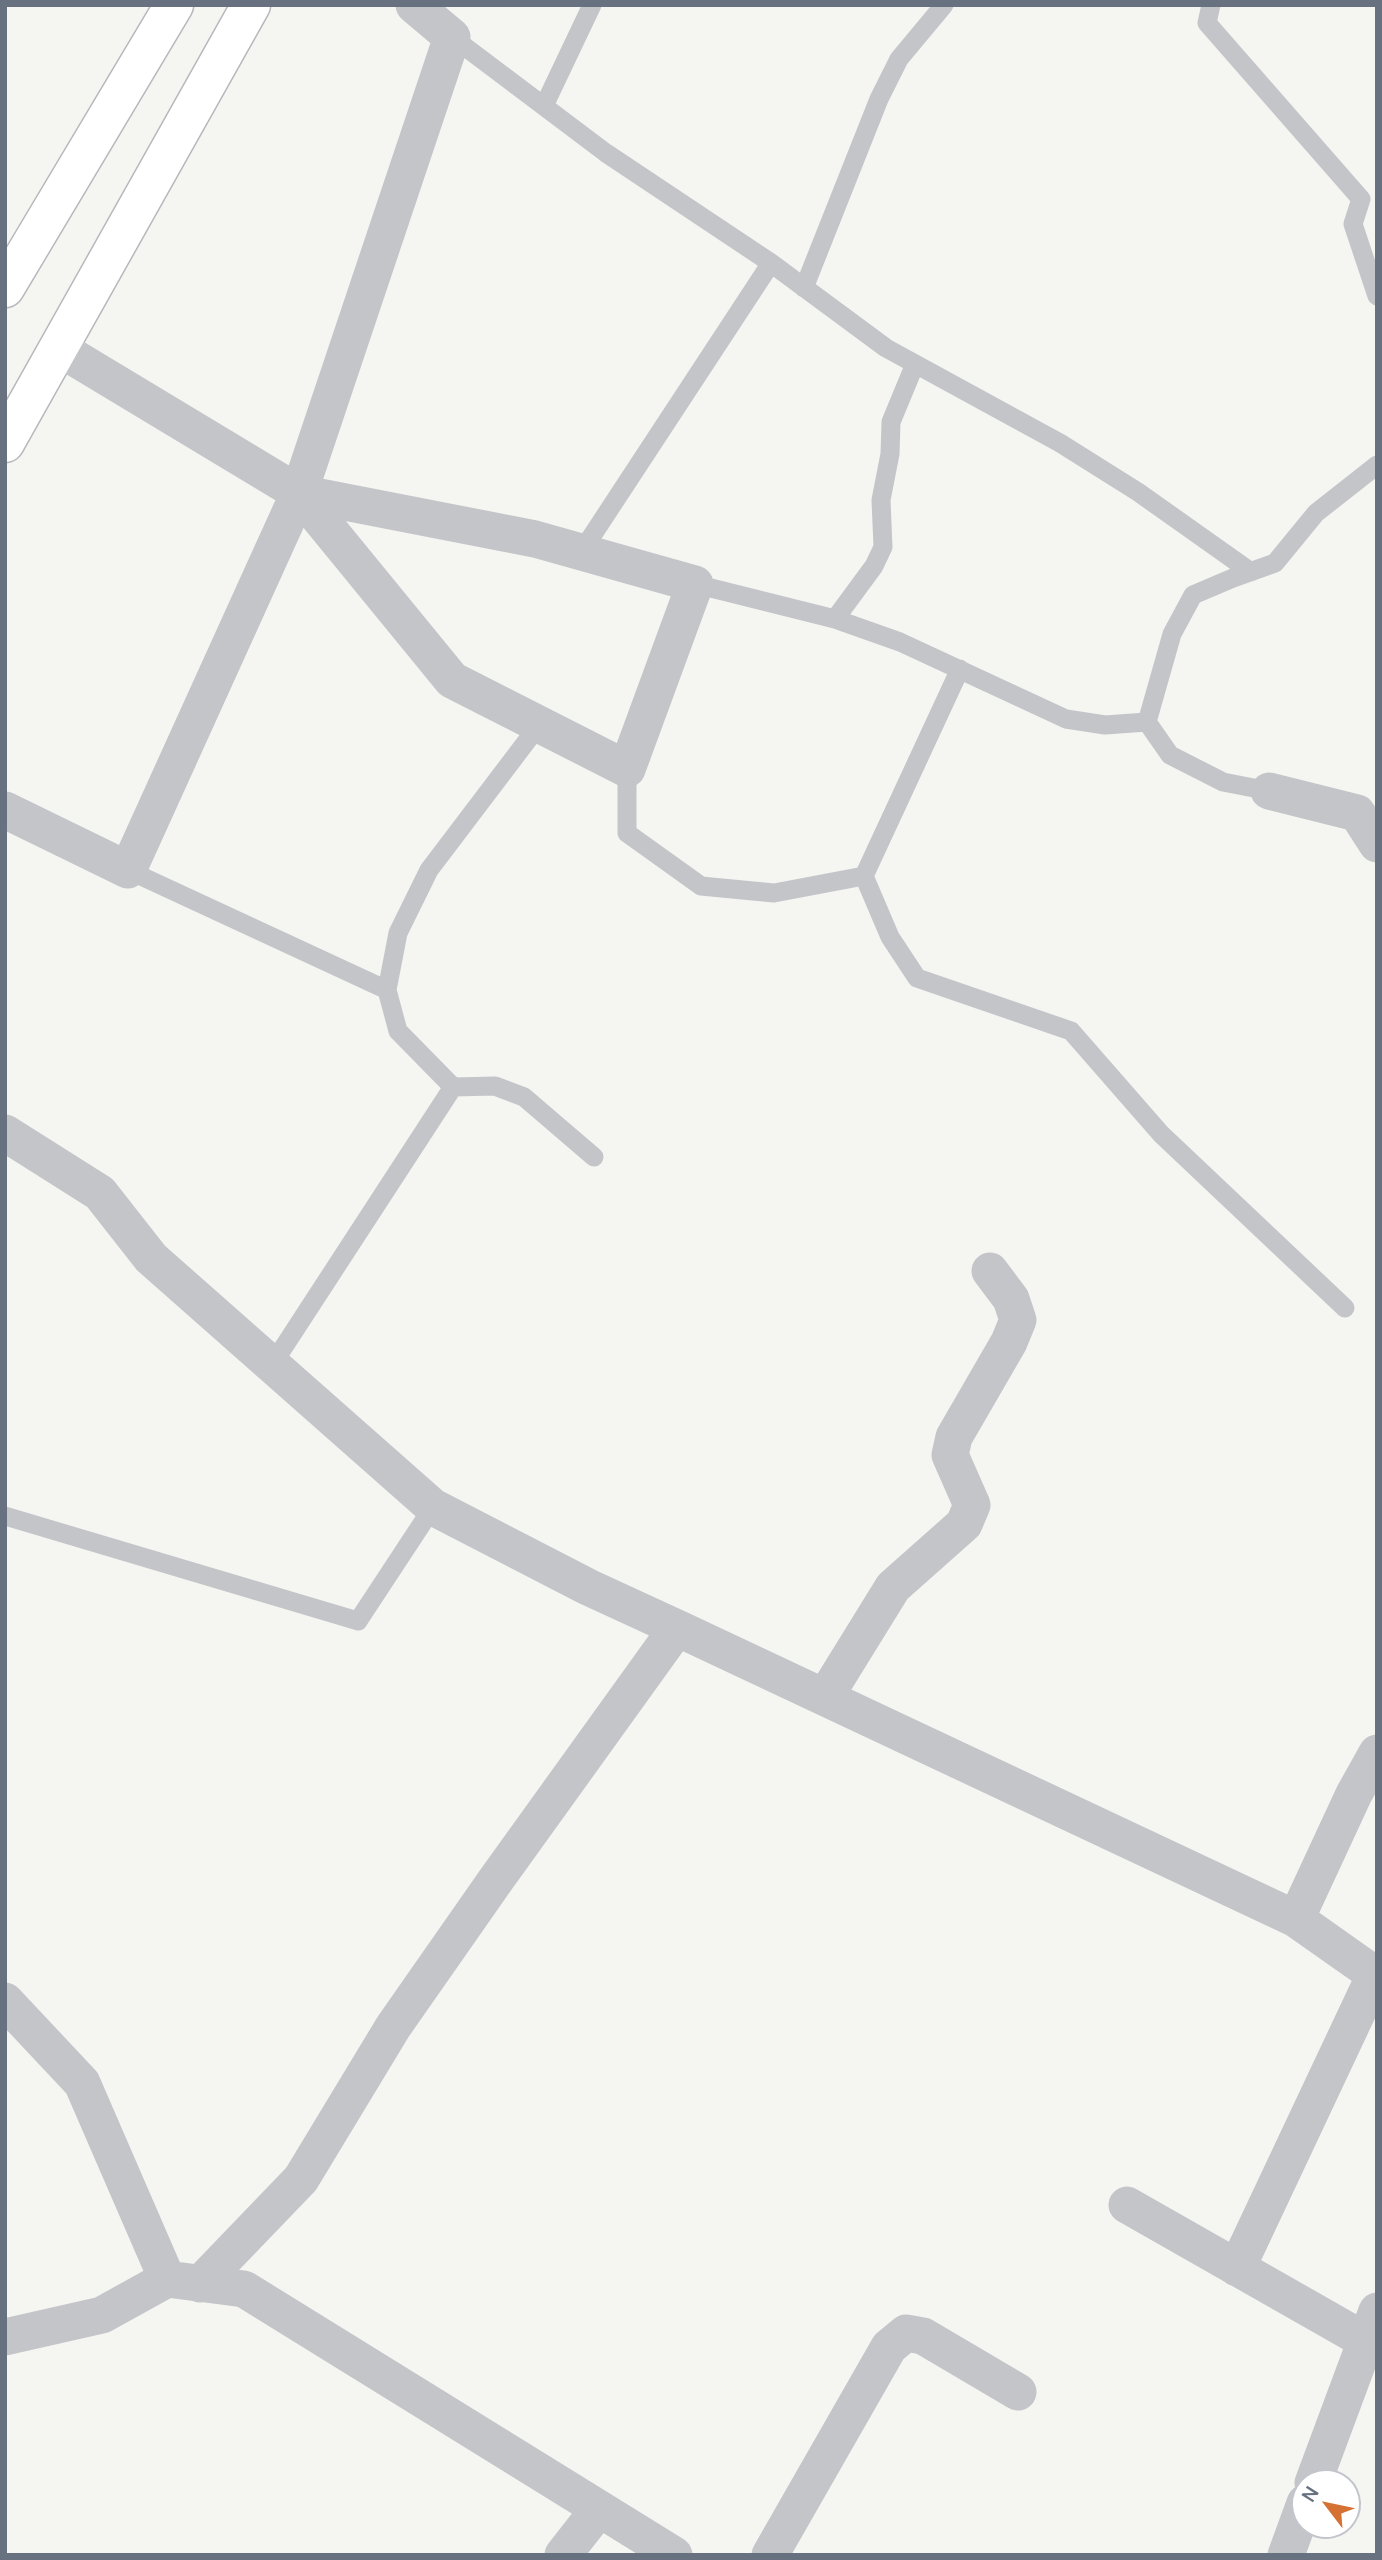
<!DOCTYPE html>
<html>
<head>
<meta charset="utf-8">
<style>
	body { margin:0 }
	#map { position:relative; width:1382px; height:2560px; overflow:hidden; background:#f5f5f2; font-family:Manrope,sans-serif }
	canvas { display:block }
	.frame { position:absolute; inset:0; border:7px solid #677180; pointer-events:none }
	.north { position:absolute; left:1291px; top:2469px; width:70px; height:70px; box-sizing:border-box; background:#fff; border:2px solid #c2c6cc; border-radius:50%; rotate:302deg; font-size:19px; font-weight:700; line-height:28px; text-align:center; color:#677180 }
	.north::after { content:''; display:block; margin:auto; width:24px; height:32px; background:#d47133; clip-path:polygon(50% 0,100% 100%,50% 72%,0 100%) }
</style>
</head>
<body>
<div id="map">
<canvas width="1382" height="2560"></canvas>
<div class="frame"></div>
<div class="north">N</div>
</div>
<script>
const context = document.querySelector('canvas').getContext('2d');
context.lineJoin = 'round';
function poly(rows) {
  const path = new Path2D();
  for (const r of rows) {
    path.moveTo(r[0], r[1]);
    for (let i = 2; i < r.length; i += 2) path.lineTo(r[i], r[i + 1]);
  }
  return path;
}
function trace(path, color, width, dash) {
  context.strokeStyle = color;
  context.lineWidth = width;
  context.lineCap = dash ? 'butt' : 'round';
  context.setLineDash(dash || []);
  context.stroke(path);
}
const primary = poly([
	[5,288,174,5],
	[5,443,251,5]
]);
trace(primary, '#b6b8bc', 41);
trace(poly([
	[1211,5,1207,23,1361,199,1353,224,1377,296],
	[452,37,606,153,771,263,886,348,1060,443,1138,492,1251,572],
	[544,106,592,5],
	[804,288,879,99,899,59,944,5],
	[582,551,771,263],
	[695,584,835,619,900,642,1066,719,1105,725,1147,722],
	[835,619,874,566,883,547,881,500,890,454,891,422,915,364],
	[627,769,627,833,701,886,774,893,864,876,890,937,917,978,1071,1031,1161,1134,1345,1308],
	[1269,791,1223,782,1170,755,1147,722,1172,634,1193,595,1233,578,1275,563,1316,513,1377,465],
	[128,870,387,990],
	[864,876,960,669],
	[453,1087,495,1086,524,1097,594,1157],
	[272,1365,453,1087,398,1031,387,990,398,933,429,870,539,725],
	[5,1516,358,1621,433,1507]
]), '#c3c5c9', 19);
trace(poly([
	[60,349,299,493,452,680,627,769,695,584,535,539,299,493],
	[1269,791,1357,813,1377,844],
	[5,810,128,870,299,493,452,37,414,5],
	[5,1133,100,1193,151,1258,433,1507,588,1587,677,1628,495,1881,393,2027,301,2179,200,2284],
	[677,1628,1296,1919],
	[825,1697,893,1587,964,1524,972,1505,950,1455,954,1437,1009,1342,1018,1320,1011,1299,990,1271],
	[1377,1753,1354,1794,1296,1919,1377,1976],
	[5,2001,82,2083,167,2279,244,2289,674,2555],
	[1127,2205,1366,2341],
	[1237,2268,1375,1975],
	[5,2337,102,2315,167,2279],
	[1313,2483,1377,2311],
	[563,2555,599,2509],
	[770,2555,889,2347,906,2333,923,2336,1018,2392],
	[1286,2555,1305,2503]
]), '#c3c5c9', 37);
trace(primary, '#fff', 38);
</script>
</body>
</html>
